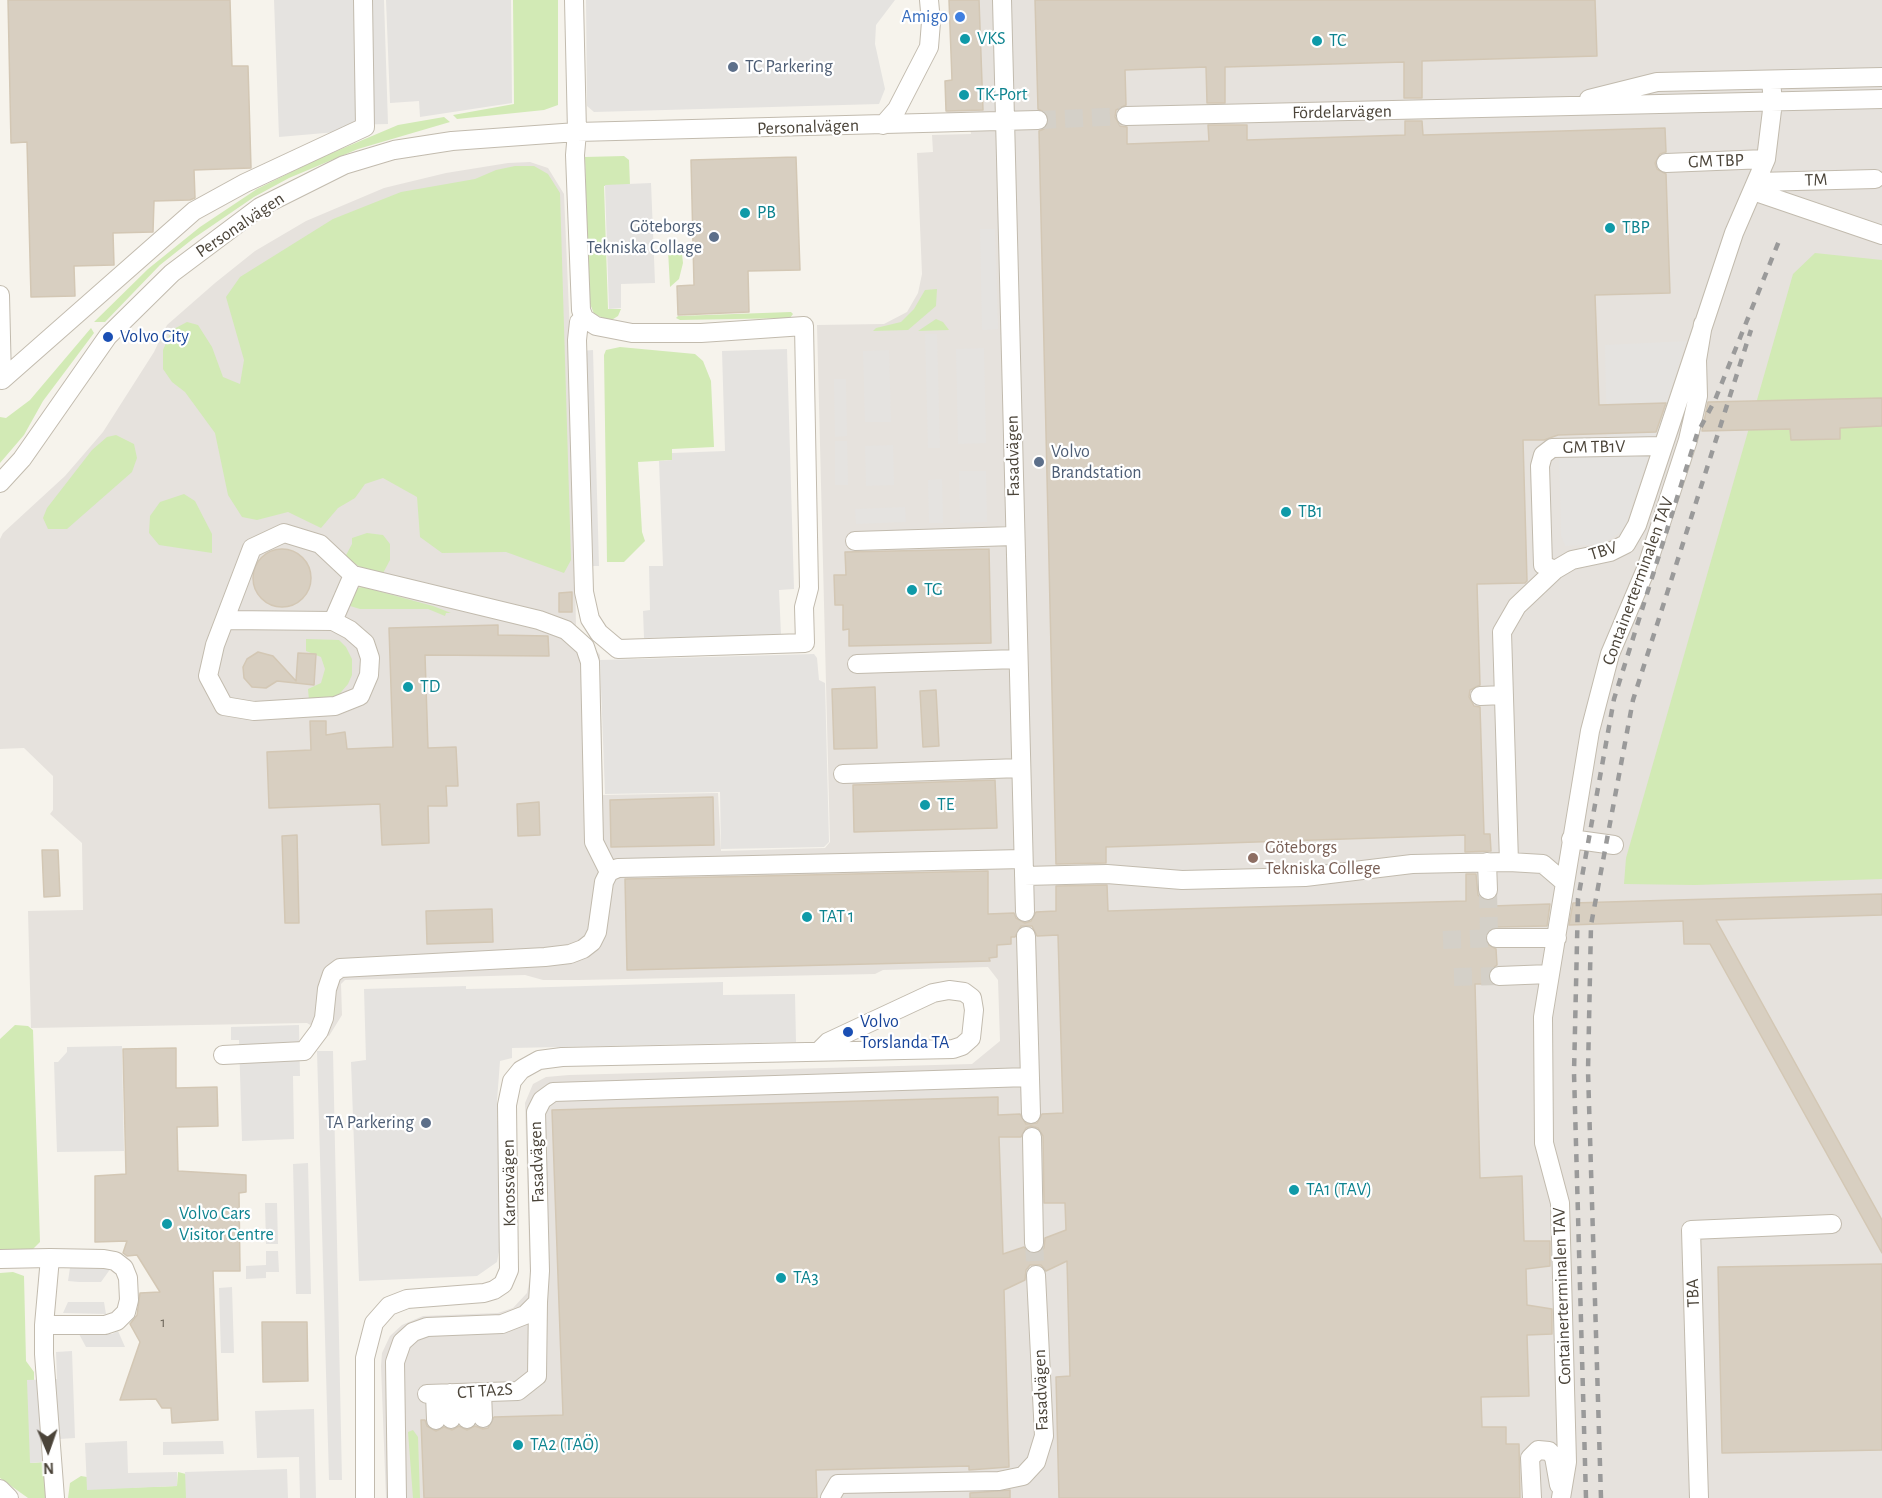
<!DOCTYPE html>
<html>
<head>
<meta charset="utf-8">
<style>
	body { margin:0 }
	#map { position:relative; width:1882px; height:1498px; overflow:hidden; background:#f6f3ec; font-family:"Alegreya Sans",sans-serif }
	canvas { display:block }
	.north { position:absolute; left:18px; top:1420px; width:60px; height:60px; -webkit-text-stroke:4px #fff; paint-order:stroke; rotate:178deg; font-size:16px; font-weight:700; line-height:24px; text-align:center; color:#4b4439 }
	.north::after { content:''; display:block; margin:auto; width:21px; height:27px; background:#4b4439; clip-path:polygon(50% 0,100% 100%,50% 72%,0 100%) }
</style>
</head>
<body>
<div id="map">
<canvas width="1882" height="1498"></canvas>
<div class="north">N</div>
</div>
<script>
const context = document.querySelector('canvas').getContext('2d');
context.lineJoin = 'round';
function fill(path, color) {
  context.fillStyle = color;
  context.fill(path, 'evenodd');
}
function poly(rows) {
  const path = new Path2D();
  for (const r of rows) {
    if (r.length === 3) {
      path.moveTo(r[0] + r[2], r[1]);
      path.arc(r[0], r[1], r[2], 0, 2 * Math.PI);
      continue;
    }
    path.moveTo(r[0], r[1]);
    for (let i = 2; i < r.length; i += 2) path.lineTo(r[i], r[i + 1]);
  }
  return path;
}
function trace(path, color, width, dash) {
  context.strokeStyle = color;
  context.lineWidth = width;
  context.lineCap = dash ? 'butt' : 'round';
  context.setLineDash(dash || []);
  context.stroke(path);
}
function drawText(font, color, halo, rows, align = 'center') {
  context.font = font + ' "Alegreya Sans",sans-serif';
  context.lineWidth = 4.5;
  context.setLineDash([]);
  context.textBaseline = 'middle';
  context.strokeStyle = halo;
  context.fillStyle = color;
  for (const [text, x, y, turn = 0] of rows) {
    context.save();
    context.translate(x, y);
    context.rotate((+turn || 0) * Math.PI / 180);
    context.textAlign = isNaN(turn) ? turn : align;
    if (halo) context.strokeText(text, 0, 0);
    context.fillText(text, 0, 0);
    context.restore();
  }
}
fill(poly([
	[949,0,1882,0,1882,1498,386,1498,381,1366,382,1353,390,1336,402,1325,423,1316,498,1313,513,1308,527,1293,530,1277,525,1103,533,1084,546,1077,569,1075,972,1064,1000,1041,998,980,988,967,883,970,875,974,578,980,543,980,525,975,345,980,341,984,342,1015,329,1036,307,1023,31,1028,28,911,83,910,82,843,50,814,53,810,53,776,24,748,0,749,0,539,3,533,65,476,103,432,154,352,167,325,215,283,255,251,306,221,384,188,446,173,508,163,530,162,548,168,564,194,571,358,576,627,600,655,603,795,718,793,721,851,825,848,830,842,817,325,884,324,907,312,918,293,922,274,917,153,933,152,932,135,971,134,970,124,947,125,945,81,952,80]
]), '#e6e2dd');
fill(poly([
	[513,0,558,0,558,105,544,110,457,119,453,115,514,104],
	[444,117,450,122,358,149,289,178,254,197,194,238,160,265,105,322,94,322,148,269,200,227,257,189,320,158,398,125],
	[624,156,629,160,630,185,604,186,608,309,621,309,618,316,610,321,594,314,589,301,585,157],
	[515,166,534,166,548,174,560,193,571,560,564,573,506,552,442,553,420,537,417,497,383,478,365,484,355,498,338,508,321,528,288,512,257,520,242,517,228,495,215,433,185,392,172,382,163,369,163,350,172,330,187,322,198,325,212,347,223,377,240,384,244,360,226,297,240,277,333,219,401,192,475,179,496,170],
	[671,244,681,245,683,263,679,279,670,287,668,250],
	[1815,253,1882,260,1882,879,1695,885,1624,884,1626,858,1793,274],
	[937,289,936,306,908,330,873,331,876,328,901,322,914,309,925,290],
	[791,312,793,314,790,318,680,320,676,318,678,316],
	[936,319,943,322,949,330,918,331],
	[91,328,94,333,43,401,24,435,0,463,0,417,6,418,30,400],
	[620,347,695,354,703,361,711,381,714,447,672,449,672,460,638,462,642,532,645,541,624,562,607,562,604,355,606,350],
	[116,435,134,444,137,458,132,472,67,529,48,529,43,518,47,508,92,450,107,437],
	[184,494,195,501,212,534,212,553,159,545,149,533,150,516,160,502],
	[367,533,383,535,390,544,390,560,382,575,375,577,345,557,352,544,352,538],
	[363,587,433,606,451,613,446,613,445,616,428,609,360,609,350,606,347,603,351,589],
	[306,639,339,640,346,647,352,659,352,675,348,684,336,698,309,700,308,689,321,683,325,669,321,657,306,651],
	[15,1025,28,1026,33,1030,40,1242,32,1250,0,1253,0,1039],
	[13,1272,24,1276,26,1361,34,1372,34,1380,28,1380,31,1463,44,1462,49,1498,28,1498,0,1478,0,1273],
	[413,1430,418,1437,420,1498,413,1498,408,1432],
	[178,1472,186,1474,187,1498,68,1498,70,1483,81,1476,87,1477,88,1489,177,1486]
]), '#d2eab5');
fill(poly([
	[274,0,384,0,388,124,348,125,348,131,279,137],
	[386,0,511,0,512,103,420,117,419,101,390,103],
	[586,0,895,0,876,25,875,44,885,89,879,104,594,112,587,106],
	[651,183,655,283,621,284,621,308,609,309,605,185],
	[980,229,995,229,998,329,982,330],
	[925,334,937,334,940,448,928,448],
	[1687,341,1624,530,1602,544,1565,546,1561,536,1559,447,1607,445,1605,345],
	[984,348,986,443,958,444,956,349],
	[787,349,794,589,779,590,781,635,644,638,643,611,650,610,649,566,663,566,659,461,672,460,672,453,725,451,722,351],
	[593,350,599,566,587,566,581,351],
	[889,350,891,422,865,422,863,351],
	[834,379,846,379,847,436,835,437],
	[835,441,847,441,848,485,835,485],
	[893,445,894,485,866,486,865,446],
	[959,471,986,471,987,522,960,523],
	[942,479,943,523,929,523,928,480],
	[905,507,906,522,856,524,855,509],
	[814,654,817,658,819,680,825,683,829,842,824,847,721,849,720,792,605,794,600,660],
	[723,982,723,995,795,994,796,1042,512,1048,512,1058,500,1061,497,1101,502,1236,497,1262,477,1276,359,1281,351,1062,366,1060,364,989,466,986,466,989,517,988],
	[299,1025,300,1076,293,1076,294,1139,242,1141,239,1040,231,1040,231,1027],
	[122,1046,124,1151,57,1152,54,1062,58,1062,67,1052,67,1047],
	[317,1051,333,1051,342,1480,329,1480],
	[308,1163,311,1294,296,1294,293,1164],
	[265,1203,277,1203,278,1244,266,1244],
	[266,1251,278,1251,279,1272,266,1272,266,1278,246,1279,246,1266,266,1265],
	[70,1268,111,1268,101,1282,79,1282,68,1281],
	[232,1287,234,1353,221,1353,219,1288],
	[68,1302,104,1302,106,1314,63,1313],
	[118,1331,125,1347,86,1347,79,1334,112,1334],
	[72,1351,75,1438,44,1440,44,1462,30,1463,27,1380,57,1379,56,1352],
	[314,1409,316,1498,300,1498,299,1457,257,1458,255,1411],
	[127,1441,128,1473,177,1472,177,1486,87,1490,85,1443],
	[223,1441,224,1454,163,1455,163,1442],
	[287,1469,288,1498,186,1498,185,1472]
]), '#e5e3e0');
const building = poly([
	[8,0,230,0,232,66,248,66,251,168,194,170,195,198,190,200,154,201,153,232,113,233,114,265,74,266,75,296,31,297,27,142,11,143,8,0],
	[949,0,979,0,983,110,946,111,945,81,952,80,949,0],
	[1035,0,1595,0,1597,56,1422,61,1422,98,1404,98,1404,62,1225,67,1225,103,1207,103,1206,67,1125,70,1126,105,1116,110,1115,117,1120,126,1127,127,1127,144,1209,141,1208,125,1247,125,1247,140,1405,135,1405,121,1422,121,1423,135,1665,128,1666,152,1660,154,1655,163,1657,169,1666,174,1670,293,1595,295,1599,405,1666,403,1656,432,1558,435,1544,440,1523,440,1527,581,1525,583,1477,584,1480,685,1470,690,1469,697,1474,706,1480,707,1484,834,1490,834,1491,851,1465,852,1465,835,1106,847,1106,863,1056,864,1039,131,1044,129,1049,120,1047,114,1038,109,1035,0],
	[796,157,800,270,748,271,749,312,678,315,677,286,694,285,691,160,796,157],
	[1882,398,1882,426,1840,428,1840,439,1791,440,1790,429,1702,431,1708,402,1882,398],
	[989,549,991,643,849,646,849,629,843,630,843,605,835,605,834,575,846,575,845,552,989,549],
	[282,578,29],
	[572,592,572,612,559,612,559,593,572,592],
	[498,625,498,635,548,636,549,656,425,655,428,748,456,747,458,786,446,786,447,806,428,806,429,843,382,845,380,804,269,808,267,752,311,750,310,721,326,721,326,735,345,732,347,749,393,747,389,628,498,625],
	[258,652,273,656,296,681,298,653,316,654,314,685,277,681,266,688,252,687,244,678,243,667,247,659,258,652],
	[875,687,877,748,834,749,832,689,875,687],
	[936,690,939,746,923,747,920,691,936,690],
	[995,780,997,828,854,832,853,785,995,780],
	[713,797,714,845,611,847,610,800,713,797],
	[539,802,540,835,518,836,517,804,539,802],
	[297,835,299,923,285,923,282,836,297,835],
	[42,850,58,850,60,896,44,897,42,850],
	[988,871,988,914,1014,913,1016,918,1025,923,1031,921,1036,912,1056,911,1056,886,1107,885,1108,911,1466,901,1466,874,1476,874,1478,895,1483,900,1492,900,1492,906,1550,904,1547,926,1496,927,1487,932,1486,943,1496,949,1497,965,1489,971,1488,977,1492,984,1475,984,1480,1178,1522,1176,1524,1241,1550,1241,1550,1266,1526,1269,1527,1305,1552,1309,1552,1334,1527,1335,1529,1396,1481,1397,1482,1427,1506,1427,1506,1444,1519,1444,1520,1498,1059,1498,1056,1377,1070,1376,1067,1261,1046,1271,1041,1265,1030,1265,1026,1270,1025,1280,1004,1290,1009,1467,969,1470,969,1466,816,1470,817,1498,424,1498,421,1420,425,1420,427,1426,436,1431,444,1427,452,1430,459,1426,467,1430,475,1426,483,1429,488,1428,494,1417,563,1415,552,1110,998,1097,998,1115,1020,1114,1026,1124,1037,1123,1042,1114,1063,1113,1058,935,1037,936,1032,926,1021,926,1015,937,1011,937,1011,944,997,945,997,957,989,958,990,961,627,970,625,879,988,871],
	[1031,1126,1038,1128,1043,1136,1044,1203,1065,1203,1066,1230,1045,1238,1044,1248,1039,1253,1029,1253,1024,1247,1003,1254,999,1137,1021,1137,1026,1128,1031,1126],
	[1882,894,1882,915,1716,920,1882,1220,1882,1253,1710,944,1684,944,1683,921,1569,925,1573,903,1882,894],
	[492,909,493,942,427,944,426,911,492,909],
	[176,1048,176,1088,217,1087,218,1126,177,1127,178,1171,246,1175,246,1192,239,1193,240,1271,213,1271,218,1420,172,1423,171,1408,162,1408,156,1399,120,1400,140,1342,130,1324,137,1315,140,1293,160,1292,137,1255,127,1256,123,1253,127,1241,95,1242,95,1176,126,1174,123,1049,176,1048],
	[1882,1264,1882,1450,1722,1453,1718,1267,1882,1264],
	[262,1322,307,1322,308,1381,263,1382,262,1322],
	[1010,1490,1010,1498,970,1498,970,1493,1010,1490]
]);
fill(building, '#d8cfc1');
trace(building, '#d3c7b4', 1.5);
trace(poly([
	[1038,120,1126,116],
	[1488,890,1489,934],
	[1443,940,1496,938],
	[1454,977,1499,976],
	[1034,1243,1036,1275]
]), '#d4d0c8', 18, [18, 9]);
const minor = poly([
	[574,0,577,132,575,155,581,310,584,318,596,326,632,333,701,333,804,326,809,588,804,607,805,643,618,649,599,633,590,619,584,592,577,340,579,322,584,318],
	[1002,0,1025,912],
	[1589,99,1657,82,1882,77],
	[1126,116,1882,99],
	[883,125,897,109,929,47,931,22,929,0],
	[1666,163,1766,159],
	[1757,182,1875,179],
	[1753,191,1882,235],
	[0,295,2,380],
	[2,380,194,211,245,183,365,127,363,0],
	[0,483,22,459,108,336,172,273,260,207,344,165,394,150,452,141,577,132,1038,120],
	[855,541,1014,536],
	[1555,570,1543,565,1540,466,1543,455,1552,448,1663,446],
	[353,575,333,621,350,630,365,643,370,658,369,675,360,696,335,706,254,711,224,706,208,676,215,645,252,548,284,533,320,544,353,575,539,620,566,630,585,647,590,662,594,842,609,872],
	[225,620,333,621],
	[857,664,1018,659],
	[1480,696,1504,695],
	[843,774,1021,768],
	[1571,839,1614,845],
	[1487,862,1488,890],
	[1509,862,1502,632,1517,606,1555,570,1572,560,1610,552,1626,544,1637,525,1734,233,1766,159,1773,102,1771,81],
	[1024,876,1107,874,1182,880,1305,877,1412,864,1509,862,1543,864,1564,882],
	[1026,936,1031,1114],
	[1496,938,1557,938],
	[1499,976,1550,974],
	[223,1055,304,1051,319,1031,324,1018,327,989,332,974,340,968,545,957,570,954,583,949,592,942,597,932,604,882,609,872,618,868,1023,859],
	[1032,1137,1034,1243],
	[0,1259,50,1258],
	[44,1325,105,1325,117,1321,126,1312,129,1300,128,1278,124,1268,115,1261,104,1259,50,1258,44,1325,44,1354,55,1498],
	[450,1393,451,1419],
	[466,1393,467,1419],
	[482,1393,483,1418],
	[427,1394,518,1391,537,1376,538,1302],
	[435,1394,436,1420],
	[0,1489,9,1498],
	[365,1498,365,1358,374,1323,389,1306,407,1299,484,1293,494,1290,503,1284,509,1270,507,1105,512,1081,521,1070,539,1060,562,1057,953,1049,962,1046,971,1038,974,1010,972,998,964,992,949,990,933,993,828,1042,820,1050],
	[397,1498,395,1362,402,1342,413,1332,427,1327,502,1324,525,1315,538,1302,540,1271,536,1112,542,1100,553,1092,1029,1077],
	[830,1498,838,1484,999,1481,1023,1476,1036,1462,1044,1436,1036,1275],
	[1532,1498,1530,1458,1538,1450,1549,1451,1554,1457,1559,1485],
	[1561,1498,1567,1462,1560,1203,1544,1143,1543,1017,1590,731,1610,654,1646,569,1688,440,1698,396,1697,360,1703,324],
	[1699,1498,1691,1230,1832,1224]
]);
trace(minor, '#c2bbae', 20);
trace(minor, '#fff', 18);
trace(poly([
	[1586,1498,1574,1073,1578,899,1614,699,1697,434,1715,400,1781,236],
	[1601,1498,1588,1071,1591,925,1633,700,1751,330]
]), '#9a9a9a', 4.5, [8, 8]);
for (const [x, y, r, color] of [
	[960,17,6,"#3f7fe0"],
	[965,39,6,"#0f9aa8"],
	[1317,41,6,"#0f9aa8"],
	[733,67,6,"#5c6f8a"],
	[964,95,6,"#0f9aa8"],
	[745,213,6,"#0f9aa8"],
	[1610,228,6,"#0f9aa8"],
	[714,237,6,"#5c6f8a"],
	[108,337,6,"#1a4fb4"],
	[1039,462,6,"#5c6f8a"],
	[1286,512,6,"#0f9aa8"],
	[912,590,6,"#0f9aa8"],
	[408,687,6,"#0f9aa8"],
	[925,805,6,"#0f9aa8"],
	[1253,858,6,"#8d6e63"],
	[807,917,6,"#0f9aa8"],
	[848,1032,6,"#1a4fb4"],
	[426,1123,6,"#5c6f8a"],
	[1294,1190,6,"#0f9aa8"],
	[167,1224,6,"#0f9aa8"],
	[781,1278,6,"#0f9aa8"],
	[518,1445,6,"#0f9aa8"]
]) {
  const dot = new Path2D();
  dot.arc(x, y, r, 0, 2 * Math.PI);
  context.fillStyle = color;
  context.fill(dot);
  trace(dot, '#fff', 2);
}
drawText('15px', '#6e675b', null, [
	["1",163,1322]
]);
drawText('18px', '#366cbe', '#fff', [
	["Amigo",948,17]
], 'right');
drawText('18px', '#0d838f', '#fff', [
	["VKS",977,39],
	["TC",1329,41],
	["TK-Port",976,95],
	["PB",757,213],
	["TBP",1622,228],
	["TB1",1298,512],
	["TG",924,590],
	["TD",420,687],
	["TE",937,805],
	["TAT 1",819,917],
	["TA1 (TAV)",1306,1190],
	["Volvo Cars",179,1214],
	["Visitor Centre",179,1235],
	["TA3",793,1278],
	["TA2 (TAÖ)",530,1445]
], 'left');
drawText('18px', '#4e5e75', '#fff', [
	["TC Parkering",745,67],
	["Göteborgs",702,227,"right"],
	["Tekniska Collage",702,248,"right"],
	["Volvo",1051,452],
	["Brandstation",1051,473],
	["TA Parkering",414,1123,"right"]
], 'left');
drawText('18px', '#4b4439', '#fff', [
	["Fördelarvägen",1342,112,-1],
	["Personalvägen",808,127,-2],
	["GM TBP",1716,161,-2],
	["TM",1816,180,-2],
	["Personalvägen",240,225,-34],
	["GM TB1V",1594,447,-1],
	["Fasadvägen",1013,456,-91],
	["TBV",1603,551,-17],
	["Containerterminalen TAV",1638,581,-70],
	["Fasadvägen",537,1162,-92],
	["Karossvägen",509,1183,-91],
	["TBA",1693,1293,-92],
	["Containerterminalen TAV",1562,1296,-92],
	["Fasadvägen",1041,1390,-92],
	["CT TA2S",485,1391,-4]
]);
drawText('18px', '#164399', '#fff', [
	["Volvo City",120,337],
	["Volvo",860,1022],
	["Torslanda TA",860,1043]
], 'left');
drawText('18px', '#785e54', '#fff', [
	["Göteborgs",1265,848],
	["Tekniska College",1265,869]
], 'left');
</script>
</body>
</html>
